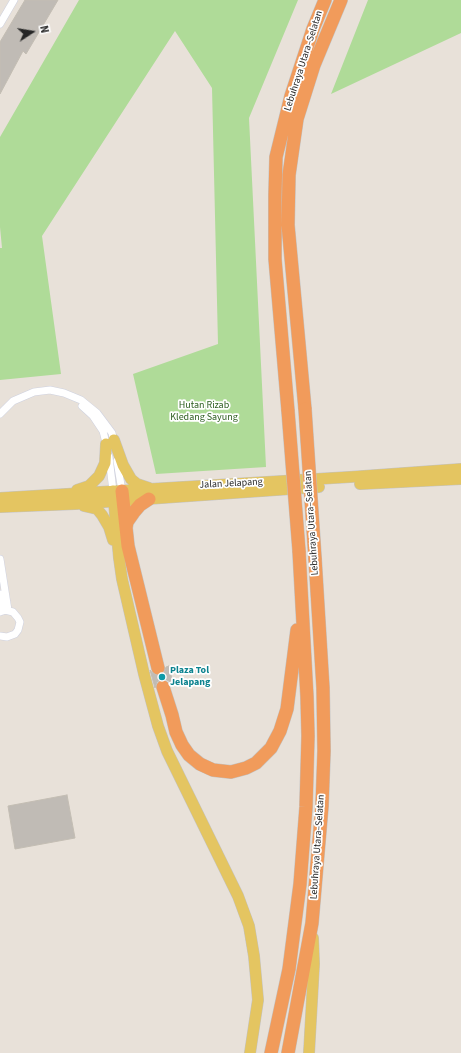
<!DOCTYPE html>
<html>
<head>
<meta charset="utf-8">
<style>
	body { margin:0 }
	#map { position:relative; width:461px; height:1053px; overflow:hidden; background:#e8e1d9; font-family:"Source Sans 3",sans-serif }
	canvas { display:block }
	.north { position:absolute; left:12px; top:12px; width:40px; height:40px; -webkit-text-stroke:3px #fff; paint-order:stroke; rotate:78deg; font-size:11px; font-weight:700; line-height:16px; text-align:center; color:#262626 }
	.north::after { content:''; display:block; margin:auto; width:14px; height:18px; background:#262626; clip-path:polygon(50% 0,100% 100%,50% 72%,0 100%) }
</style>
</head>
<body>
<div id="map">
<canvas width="461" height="1053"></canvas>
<div class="north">N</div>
</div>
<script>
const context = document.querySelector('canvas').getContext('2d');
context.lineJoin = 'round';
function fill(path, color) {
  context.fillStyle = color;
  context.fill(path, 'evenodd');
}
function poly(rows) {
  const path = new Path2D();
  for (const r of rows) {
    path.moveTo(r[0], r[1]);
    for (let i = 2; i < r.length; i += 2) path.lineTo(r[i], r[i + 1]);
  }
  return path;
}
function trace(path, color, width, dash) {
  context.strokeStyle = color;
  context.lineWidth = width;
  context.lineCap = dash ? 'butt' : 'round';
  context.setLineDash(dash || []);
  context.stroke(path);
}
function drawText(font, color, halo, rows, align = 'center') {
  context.font = font + ' "Source Sans 3",sans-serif';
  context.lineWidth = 3.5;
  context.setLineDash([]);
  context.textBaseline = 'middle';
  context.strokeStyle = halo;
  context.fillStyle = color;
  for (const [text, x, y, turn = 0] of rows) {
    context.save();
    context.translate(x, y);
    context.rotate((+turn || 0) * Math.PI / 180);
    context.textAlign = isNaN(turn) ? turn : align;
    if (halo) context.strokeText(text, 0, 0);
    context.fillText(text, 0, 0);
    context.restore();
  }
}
fill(poly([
	[79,0,298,0,249,118,266,467,156,474,133,374,218,344,212,88,175,31,42,236,61,374,0,380,0,248,2,248,0,227,0,137],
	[368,0,461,0,461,33,331,94]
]), '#afdb98');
const building = poly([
	[25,0,58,0,26,54,23,51,0,94,0,42,25,0],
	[169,666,173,684,171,685,169,681,165,679,161,679,157,682,155,688,150,670,155,676,160,676,164,673,166,667,169,666],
	[67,795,75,838,15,849,8,806,67,795]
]);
fill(building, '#c0bbb5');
trace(building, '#c3bdb3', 1);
trace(poly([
	[158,668,163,687]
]), '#c1bcb5', 13, [13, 6]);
const minor = poly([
	[0,24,14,0],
	[82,406,93,416,103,431,107,447],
	[0,414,13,401,34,392,50,390,64,393,81,400,97,413,112,433,114,443],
	[109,457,113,491],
	[117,461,122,491],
	[0,559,8,610],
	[0,594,3,611],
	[0,612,5,610,13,612,18,618,20,622,18,630,15,634,7,637,0,636]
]);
const primary = poly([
	[114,440,123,465,131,479,137,484,149,488],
	[360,484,461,479],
	[77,490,89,486,99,476,105,463,106,444],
	[113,491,119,558,122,579,144,674,158,726,167,751,238,896,249,926,254,956,258,1000,250,1053],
	[0,498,350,477,461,469],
	[84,506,97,509,102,515,109,527,113,540],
	[0,507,75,504,319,487],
	[309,1053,314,964,313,938]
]);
const motorway = poly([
	[305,409,288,225,289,175,297,119,314,65,341,0],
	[288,411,275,259,275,195,276,157,291,96,313,29,325,0],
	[122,491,128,546,158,668],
	[126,528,127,522,134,512,140,505,149,499],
	[163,687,172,715,176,732,182,745,189,755,200,764,213,770,231,772,246,768,256,763,271,748,280,731,287,709,297,630],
	[271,1053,289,969,300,884,306,807,308,736,307,697,299,551],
	[288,1053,312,923,322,806,324,751,323,688,315,558]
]);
trace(minor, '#ced1df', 8);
trace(primary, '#c2c2c2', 12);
trace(motorway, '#c2c2c2', 14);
trace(minor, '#fff', 7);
trace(primary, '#e4c561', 11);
trace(motorway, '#f19b5b', 13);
const motorwayBridge = poly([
	[305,409,315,558],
	[288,411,299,551]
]);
trace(motorwayBridge, '#c2c2c2', 14, []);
trace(motorwayBridge, '#f19b5b', 13);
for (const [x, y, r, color] of [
	[162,677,4,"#0f9aa8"]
]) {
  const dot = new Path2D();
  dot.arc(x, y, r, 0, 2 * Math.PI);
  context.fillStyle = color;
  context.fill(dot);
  trace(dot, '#fff', 1.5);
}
drawText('10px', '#262626', '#fff', [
	["Lebuhraya Utara–Selatan",304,61,-72],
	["Jalan Jelapang",231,484,-3],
	["Lebuhraya Utara–Selatan",312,523,-94],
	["Lebuhraya Utara–Selatan",318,847,-86]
]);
drawText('10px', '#2b5c1e', '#fff', [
	["Hutan Rizab",204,406],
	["Kledang Sayung",204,418]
]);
drawText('bold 10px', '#0d838f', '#fff', [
	["Plaza Tol",170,671],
	["Jelapang",170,683]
], 'left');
</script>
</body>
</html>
